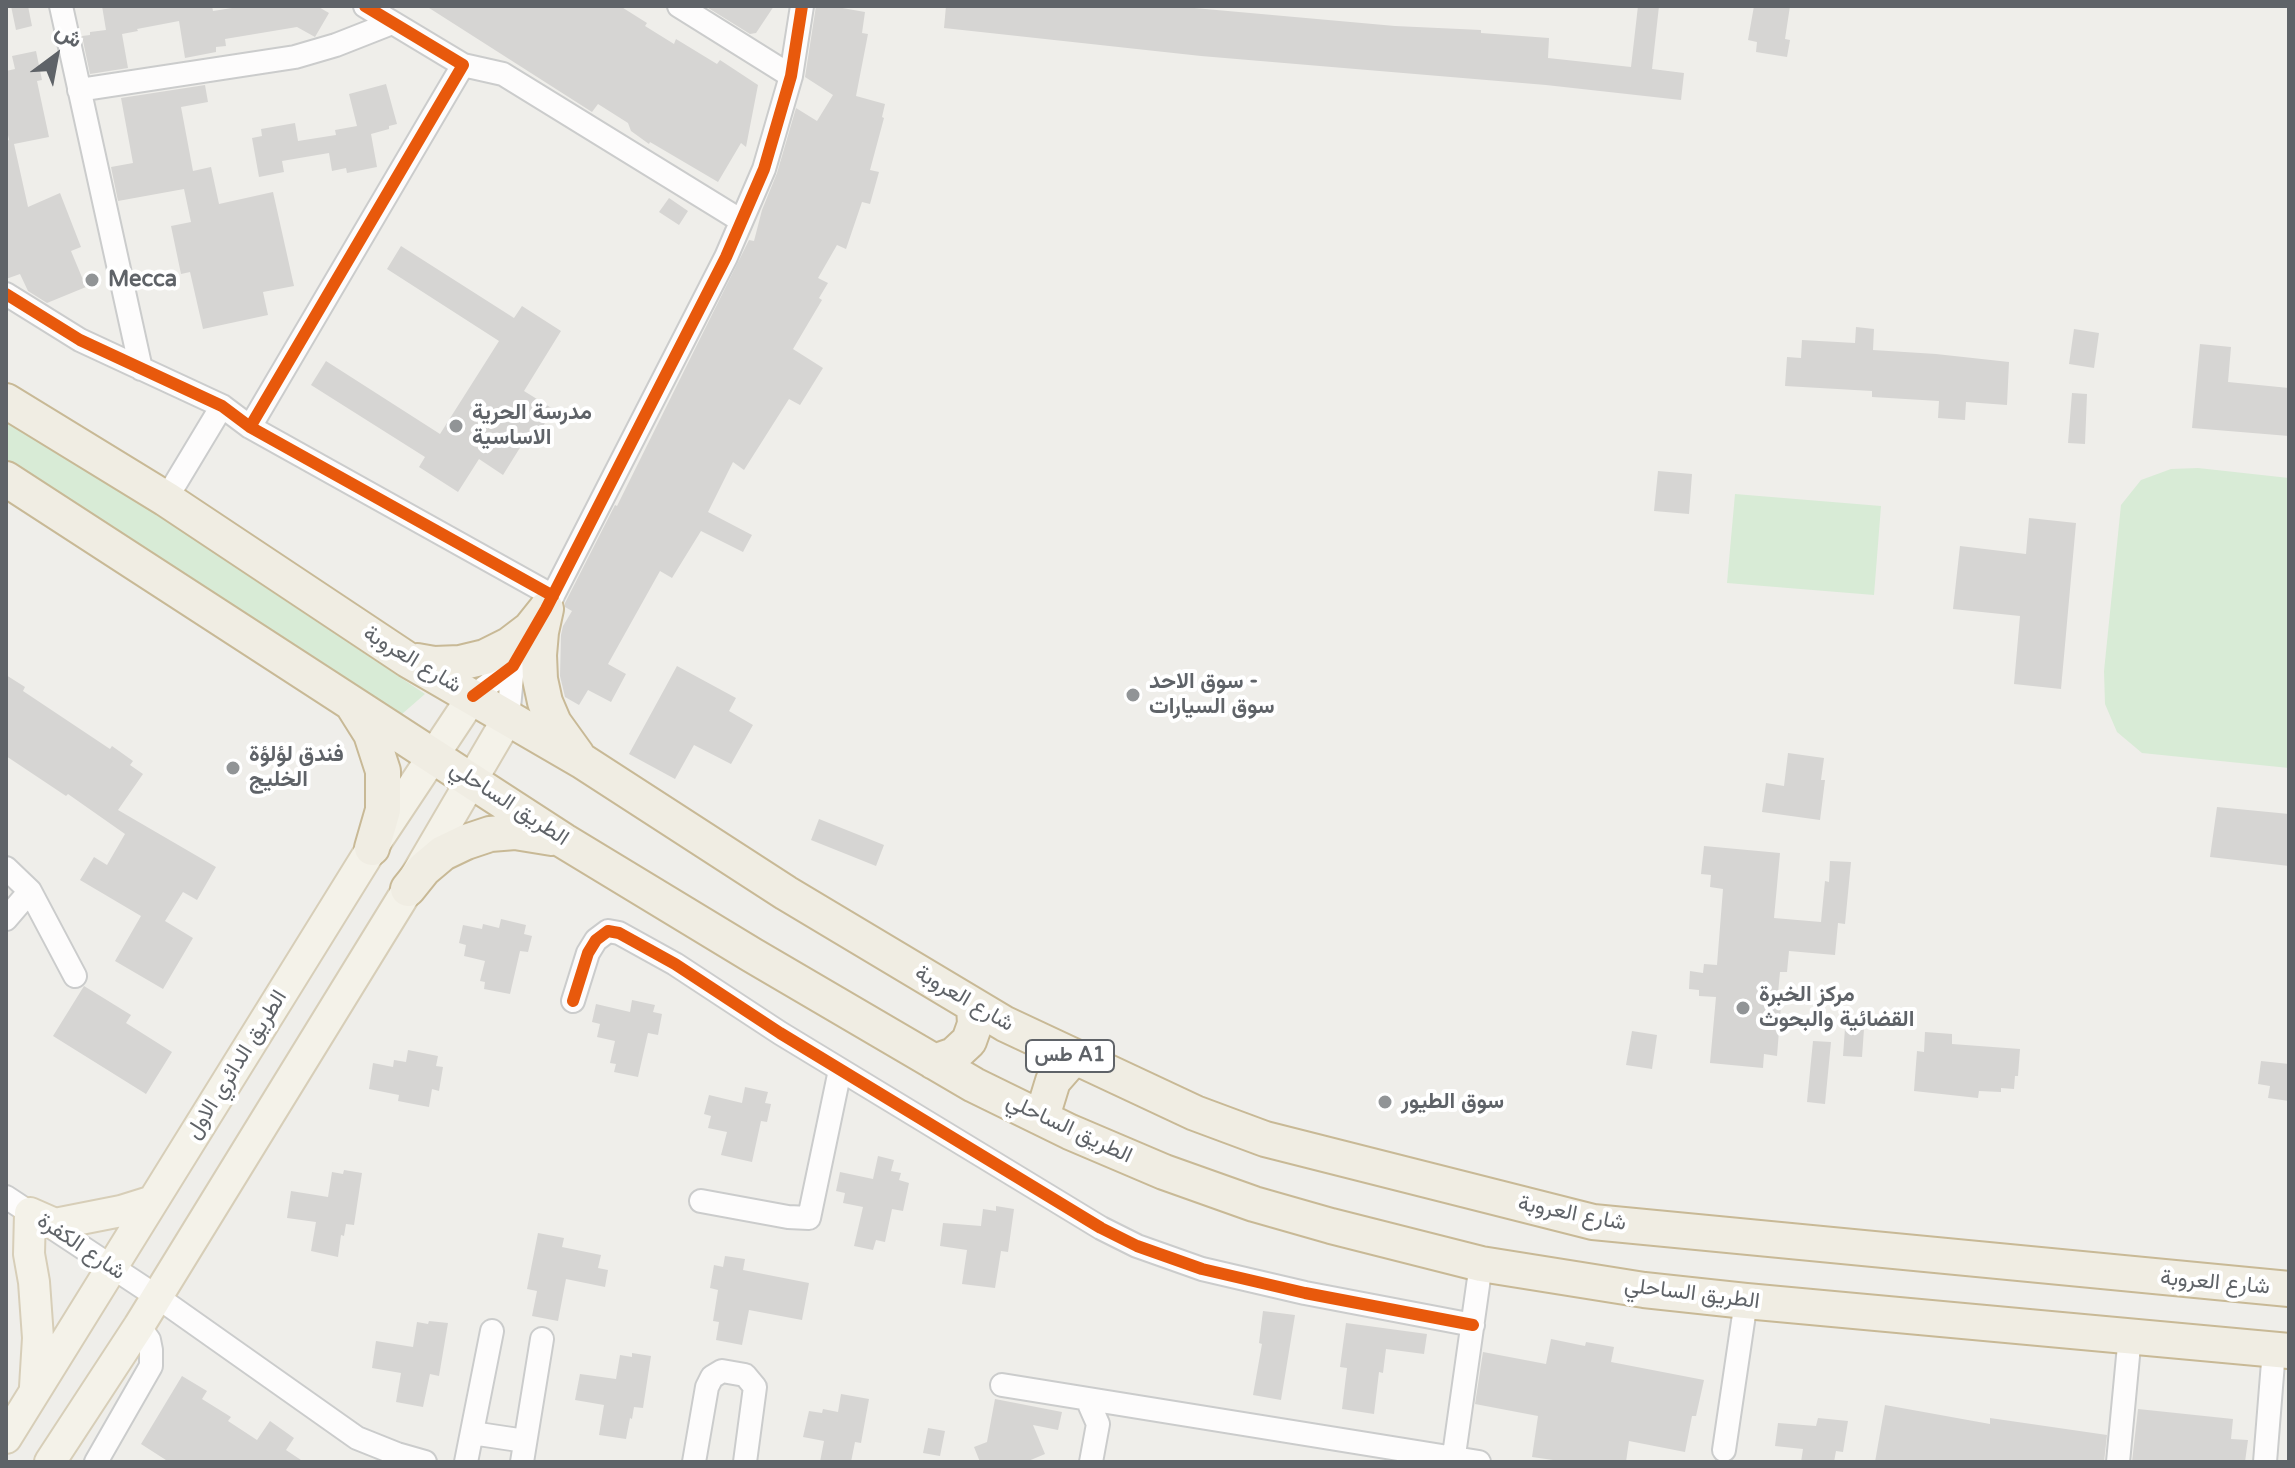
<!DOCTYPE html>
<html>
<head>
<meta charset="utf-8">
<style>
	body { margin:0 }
	#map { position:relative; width:2295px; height:1468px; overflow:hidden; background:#efeeea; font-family:"Varela Round",Vazirmatn,sans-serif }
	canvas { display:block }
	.frame { position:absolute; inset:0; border:8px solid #5f6368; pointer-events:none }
	.north { position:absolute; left:16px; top:16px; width:80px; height:80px; -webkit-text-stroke:6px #fff; paint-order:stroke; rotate:32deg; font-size:22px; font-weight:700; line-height:32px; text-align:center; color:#5f6368 }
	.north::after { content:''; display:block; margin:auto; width:28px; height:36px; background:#5f6368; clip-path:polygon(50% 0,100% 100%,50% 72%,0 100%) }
</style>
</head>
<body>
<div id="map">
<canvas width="2295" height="1468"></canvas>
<div class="frame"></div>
<div class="north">ش</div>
</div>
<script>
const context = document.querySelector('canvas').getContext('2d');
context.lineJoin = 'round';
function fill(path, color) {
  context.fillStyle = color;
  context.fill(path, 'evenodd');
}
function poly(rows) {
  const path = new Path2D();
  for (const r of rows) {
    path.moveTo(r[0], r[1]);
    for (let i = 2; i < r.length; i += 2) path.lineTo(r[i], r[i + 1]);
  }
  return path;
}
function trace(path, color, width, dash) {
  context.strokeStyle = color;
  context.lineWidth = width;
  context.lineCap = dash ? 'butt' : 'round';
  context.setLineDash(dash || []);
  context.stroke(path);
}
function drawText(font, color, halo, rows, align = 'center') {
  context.font = font + ' "Varela Round",Vazirmatn,sans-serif';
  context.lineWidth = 8;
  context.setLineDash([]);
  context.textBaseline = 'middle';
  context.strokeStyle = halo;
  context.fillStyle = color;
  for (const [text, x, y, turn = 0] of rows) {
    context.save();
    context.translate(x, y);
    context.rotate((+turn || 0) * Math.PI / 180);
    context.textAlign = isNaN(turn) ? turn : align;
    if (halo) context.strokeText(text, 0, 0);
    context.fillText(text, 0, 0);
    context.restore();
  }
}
fill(poly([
	[6,419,141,504,425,694,402,714,6,461],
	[2198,468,2289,478,2289,768,2142,753,2117,732,2105,704,2104,671,2121,505,2141,480,2171,469],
	[1735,494,1881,506,1874,595,1727,583]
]), '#d8ebd6');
fill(poly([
	[11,6,28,6,32,26,16,30],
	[102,6,212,6,213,11,232,8,232,6,317,6,329,13,315,37,297,27,225,39,226,46,216,47,216,52,185,58,179,21,137,29,138,31,122,34,128,68,90,74,82,36,90,35,90,32,106,30],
	[426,6,620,6,647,23,645,26,674,44,676,39,717,64,720,60,758,85,746,147,741,143,718,182,650,142,649,144,631,131,628,123,598,104,592,112],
	[705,6,774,6,756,33,750,34],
	[816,6,831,6,865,12,862,33,868,34,856,96,885,104,882,117,884,118,870,170,879,172,870,204,862,202,846,249,837,245,818,278,828,283,819,298,822,300,793,349,823,368,800,405,789,399,744,470,733,462,708,512,752,535,743,552,701,531,672,578,660,571,608,664,626,674,611,702,588,690,579,705,565,697,560,676,561,635,563,626,572,611,565,607,565,603,615,505,617,506,749,240,754,241,762,210,777,173,796,108,817,121,833,95,805,77],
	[946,6,1172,6,1395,26,1481,30,1481,33,1549,38,1548,58,1631,67,1638,6,1659,6,1652,69,1684,73,1681,100,1546,85,1201,56,944,28],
	[1754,6,1790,6,1785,39,1790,40,1787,57,1756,52,1757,42,1748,40],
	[36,51,42,80,37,81,49,137,14,144,28,207,60,193,81,247,71,251,86,287,47,303,28,291,20,274,6,279,6,141,9,140,6,125,6,71,15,69,12,56],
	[386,84,397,124,389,126,389,129,371,134,377,167,347,173,346,168,332,171,329,153,282,161,284,172,259,177,252,138,262,136,261,129,295,123,298,141,336,135,335,130,357,126,349,94],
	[205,85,208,102,181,107,193,171,211,167,219,204,273,192,294,286,263,292,268,315,203,329,190,272,181,274,171,226,191,222,184,189,118,201,111,167,133,163,121,98],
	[669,198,688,211,679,225,659,212],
	[401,246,514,318,522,306,561,331,524,391,553,409,538,435,531,430,503,475,479,459,458,492,419,467,425,457,311,385,326,361,440,434,499,341,387,269],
	[1856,327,1874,329,1873,350,1936,354,2009,362,2007,405,1966,402,1965,420,1938,418,1939,401,1872,397,1872,391,1785,386,1787,357,1801,358,1802,340,1855,343],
	[2074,329,2099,333,2094,368,2069,364],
	[2200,344,2231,347,2228,382,2289,388,2289,436,2192,428],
	[2072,393,2087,394,2085,444,2068,443],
	[1658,471,1692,474,1689,514,1654,511],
	[2029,518,2076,523,2061,689,2014,684,2020,616,1953,609,1960,546,2026,554],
	[677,666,736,698,729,711,753,725,731,764,694,745,675,779,629,754],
	[6,675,25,687,23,691,110,749,112,746,133,761,130,765,143,774,118,810,216,867,197,900,183,892,165,921,193,938,163,989,115,961,141,916,80,880,94,857,107,865,125,834,68,794,66,796,6,756],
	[1788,753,1824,758,1821,780,1825,780,1820,820,1762,812,1766,783,1784,786],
	[2217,807,2289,814,2289,866,2210,857],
	[819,819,884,845,876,866,811,840],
	[1704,846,1780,853,1774,918,1821,922,1825,881,1829,882,1830,861,1851,862,1845,924,1838,923,1835,955,1789,951,1787,972,1780,972,1777,1004,1781,1005,1777,1056,1764,1054,1763,1068,1710,1063,1716,997,1699,996,1699,990,1689,989,1690,971,1703,973,1704,964,1717,965,1723,889,1710,887,1711,875,1701,874],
	[501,919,526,925,524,934,532,936,528,952,520,951,510,994,484,989,485,982,480,981,485,961,464,956,466,945,459,943,463,925,482,929,483,924,499,928],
	[84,986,131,1015,126,1023,172,1052,146,1094,53,1036],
	[632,1000,655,1005,653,1012,662,1014,658,1035,648,1033,638,1077,614,1072,616,1064,610,1063,615,1041,597,1037,600,1024,592,1022,596,1004,630,1012],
	[1845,1028,1864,1029,1862,1057,1843,1056],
	[1632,1031,1657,1035,1652,1069,1626,1065],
	[1925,1032,1952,1034,1952,1044,2020,1049,2018,1076,2015,1076,2014,1089,2001,1088,2001,1092,1979,1091,1978,1098,1914,1091,1917,1051,1924,1052],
	[1813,1041,1831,1042,1825,1104,1807,1102],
	[408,1050,438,1056,436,1066,443,1067,439,1091,432,1089,429,1107,398,1101,399,1095,369,1089,373,1063,393,1067,394,1060,406,1062],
	[2261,1061,2289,1064,2289,1101,2268,1098,2270,1086,2258,1084],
	[745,1087,768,1092,765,1103,771,1104,767,1122,761,1121,752,1162,721,1155,727,1132,708,1128,711,1116,704,1114,709,1095,742,1103],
	[878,1156,894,1160,891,1171,901,1173,899,1180,909,1183,903,1211,892,1209,885,1242,876,1240,873,1250,854,1246,863,1207,843,1203,845,1193,836,1191,840,1172,873,1179],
	[344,1170,362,1173,354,1225,346,1224,344,1236,341,1235,338,1257,311,1251,316,1222,287,1218,291,1191,328,1197,332,1172,343,1174],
	[996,1206,1014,1209,1008,1252,1001,1251,995,1288,962,1284,967,1250,940,1246,943,1223,981,1226,983,1209,996,1211],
	[538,1233,564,1238,562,1247,601,1255,598,1268,608,1270,605,1287,566,1279,558,1321,532,1316,537,1291,527,1289],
	[725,1256,745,1259,743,1270,809,1283,802,1320,749,1310,742,1345,716,1340,719,1322,713,1321,718,1290,710,1288,714,1265,723,1267],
	[1263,1311,1295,1315,1281,1400,1253,1395,1262,1344,1259,1343],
	[429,1321,448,1323,439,1376,430,1374,423,1407,396,1402,401,1373,372,1368,376,1341,413,1347,417,1322,428,1324],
	[1346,1323,1427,1334,1424,1354,1386,1349,1383,1373,1379,1372,1374,1414,1342,1409,1347,1368,1340,1367],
	[1551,1339,1585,1346,1586,1342,1614,1347,1611,1362,1704,1380,1696,1416,1692,1416,1685,1452,1629,1441,1626,1462,1567,1462,1532,1457,1538,1416,1475,1404,1483,1352,1546,1364],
	[632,1353,651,1356,643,1408,634,1407,632,1419,630,1418,626,1439,599,1435,604,1405,575,1400,580,1374,616,1379,620,1355,632,1357],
	[182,1376,207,1391,202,1399,231,1417,228,1421,257,1440,270,1421,294,1438,286,1450,304,1462,169,1462,141,1444],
	[841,1394,869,1399,861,1443,855,1442,851,1462,820,1462,824,1441,803,1437,809,1411,822,1413,823,1409,838,1412],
	[995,1399,1062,1412,1058,1430,1033,1425,1045,1454,1026,1462,980,1462,974,1447,987,1442],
	[1885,1405,1990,1424,1990,1418,2107,1435,2104,1462,1875,1462],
	[2138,1409,2233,1419,2231,1439,2248,1440,2245,1462,2132,1462],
	[1818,1418,1848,1421,1843,1452,1836,1451,1834,1462,1801,1462,1803,1449,1775,1446,1778,1423,1816,1426],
	[928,1428,945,1431,940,1456,923,1453]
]), '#d6d5d3');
const minor = poly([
	[61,6,141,369],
	[679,6,791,76],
	[463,65,503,74,740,220],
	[79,90,295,57,336,45,392,23],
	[6,294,80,340,222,406,250,427,553,596],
	[250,427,463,65,365,6],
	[166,499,222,406],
	[473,696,513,666,546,609,726,257,764,169,791,76,802,6],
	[508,718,513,666],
	[6,868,30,891,75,976],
	[6,919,30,891],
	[573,1001,588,953,596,940,608,931,619,933,675,964,780,1033,1101,1228,1137,1246,1202,1269,1305,1293,1473,1325],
	[6,1197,156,1296,357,1438,397,1454,425,1462],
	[701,1201,788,1217,809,1218,840,1070],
	[1002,1385,1479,1462],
	[1087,1399,1098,1424,1091,1462],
	[472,1433,525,1441],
	[1724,1450,1746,1301],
	[96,1462,151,1366,151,1350,149,1340,139,1326],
	[466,1462,492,1331],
	[522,1462,542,1339],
	[694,1462,707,1387,712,1377,722,1371,745,1375,755,1387,745,1462],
	[1453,1462,1481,1264],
	[2118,1462,2130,1335],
	[2265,1462,2274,1350]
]);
const major = poly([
	[35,1387,38,1338,34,1282,29,1254,30,1213,55,1224,121,1211,153,1201],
	[6,1438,372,848,473,696],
	[50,1462,139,1326,408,889,508,718]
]);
const highway = poly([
	[6,401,166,499,408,660,582,761,786,893,1005,1024,1195,1113,1265,1139,1593,1222,2289,1289],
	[6,479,564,841,752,955,974,1085,1070,1132,1164,1172,1254,1204,1331,1226,1481,1264,1644,1290,1746,1301,2289,1351],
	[546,609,541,632,539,655,540,679,545,702,554,723,577,755],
	[417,661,434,664,460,663,485,657,509,645,530,629,546,609],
	[354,707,371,734,383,771,383,810,372,848],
	[408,889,424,869,443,853,466,842,490,834,515,832,552,838],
	[934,1062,954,1055,969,1041,975,1024,974,1006],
	[1046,1120,1045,1107,1053,1081,1067,1065,1077,1059]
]);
trace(minor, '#cbcccc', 26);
trace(major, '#d7ceb8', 34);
trace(highway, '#c8b996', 38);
trace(minor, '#fdfcfc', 22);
trace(major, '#f4f2e9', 30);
trace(highway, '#f0ede3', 34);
trace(poly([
	[6,294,80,340,222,406,250,427,553,596],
	[250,427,463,65,365,6],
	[473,696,513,666,546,609,726,257,764,169,791,76,802,6],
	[573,1001,588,953,596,940,608,931,619,933,675,964,780,1033,1101,1228,1137,1246,1202,1269,1305,1293,1473,1325]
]), '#e8590c', 12);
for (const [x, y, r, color] of [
	[92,280,8,"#919496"],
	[456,426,8,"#919496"],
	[1133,695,8,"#919496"],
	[233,768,8,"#919496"],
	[1743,1008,8,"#919496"],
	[1385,1102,8,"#919496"]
]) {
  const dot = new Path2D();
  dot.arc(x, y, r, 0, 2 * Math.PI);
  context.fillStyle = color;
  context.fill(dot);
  trace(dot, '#fff', 3);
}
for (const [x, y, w] of [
	[1070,1056,88]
]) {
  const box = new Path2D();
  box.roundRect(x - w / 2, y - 16, w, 32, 6);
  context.fillStyle = '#fff';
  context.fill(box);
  trace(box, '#5f6368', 2);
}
drawText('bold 20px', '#5f6368', null, [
	["طس A1",1070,1056]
]);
drawText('bold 22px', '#5f6368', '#fff', [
	["Mecca",108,280],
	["مدرسة الحرية",472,413],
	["الاساسية",472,438],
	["سوق الاحد -",1149,682],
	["سوق السيارات",1149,707],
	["فندق لؤلؤة",249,755],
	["الخليج",249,780],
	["مركز الخبرة",1759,995],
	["القضائية والبحوث",1759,1020],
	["سوق الطيور",1401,1102]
], 'left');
drawText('22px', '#5f6368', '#fff', [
	["شارع العروبة",412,660,31],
	["الطريق الساحلي",509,804,33],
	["شارع العروبة",964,999,30],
	["الطريق الدائري الاول",237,1065,-58],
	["الطريق الساحلي",1069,1129,25],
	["شارع العروبة",1572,1214,11],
	["شارع الكفرة",81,1247,34],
	["شارع العروبة",2215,1283,5],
	["الطريق الساحلي",1692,1294,7]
]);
</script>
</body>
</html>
